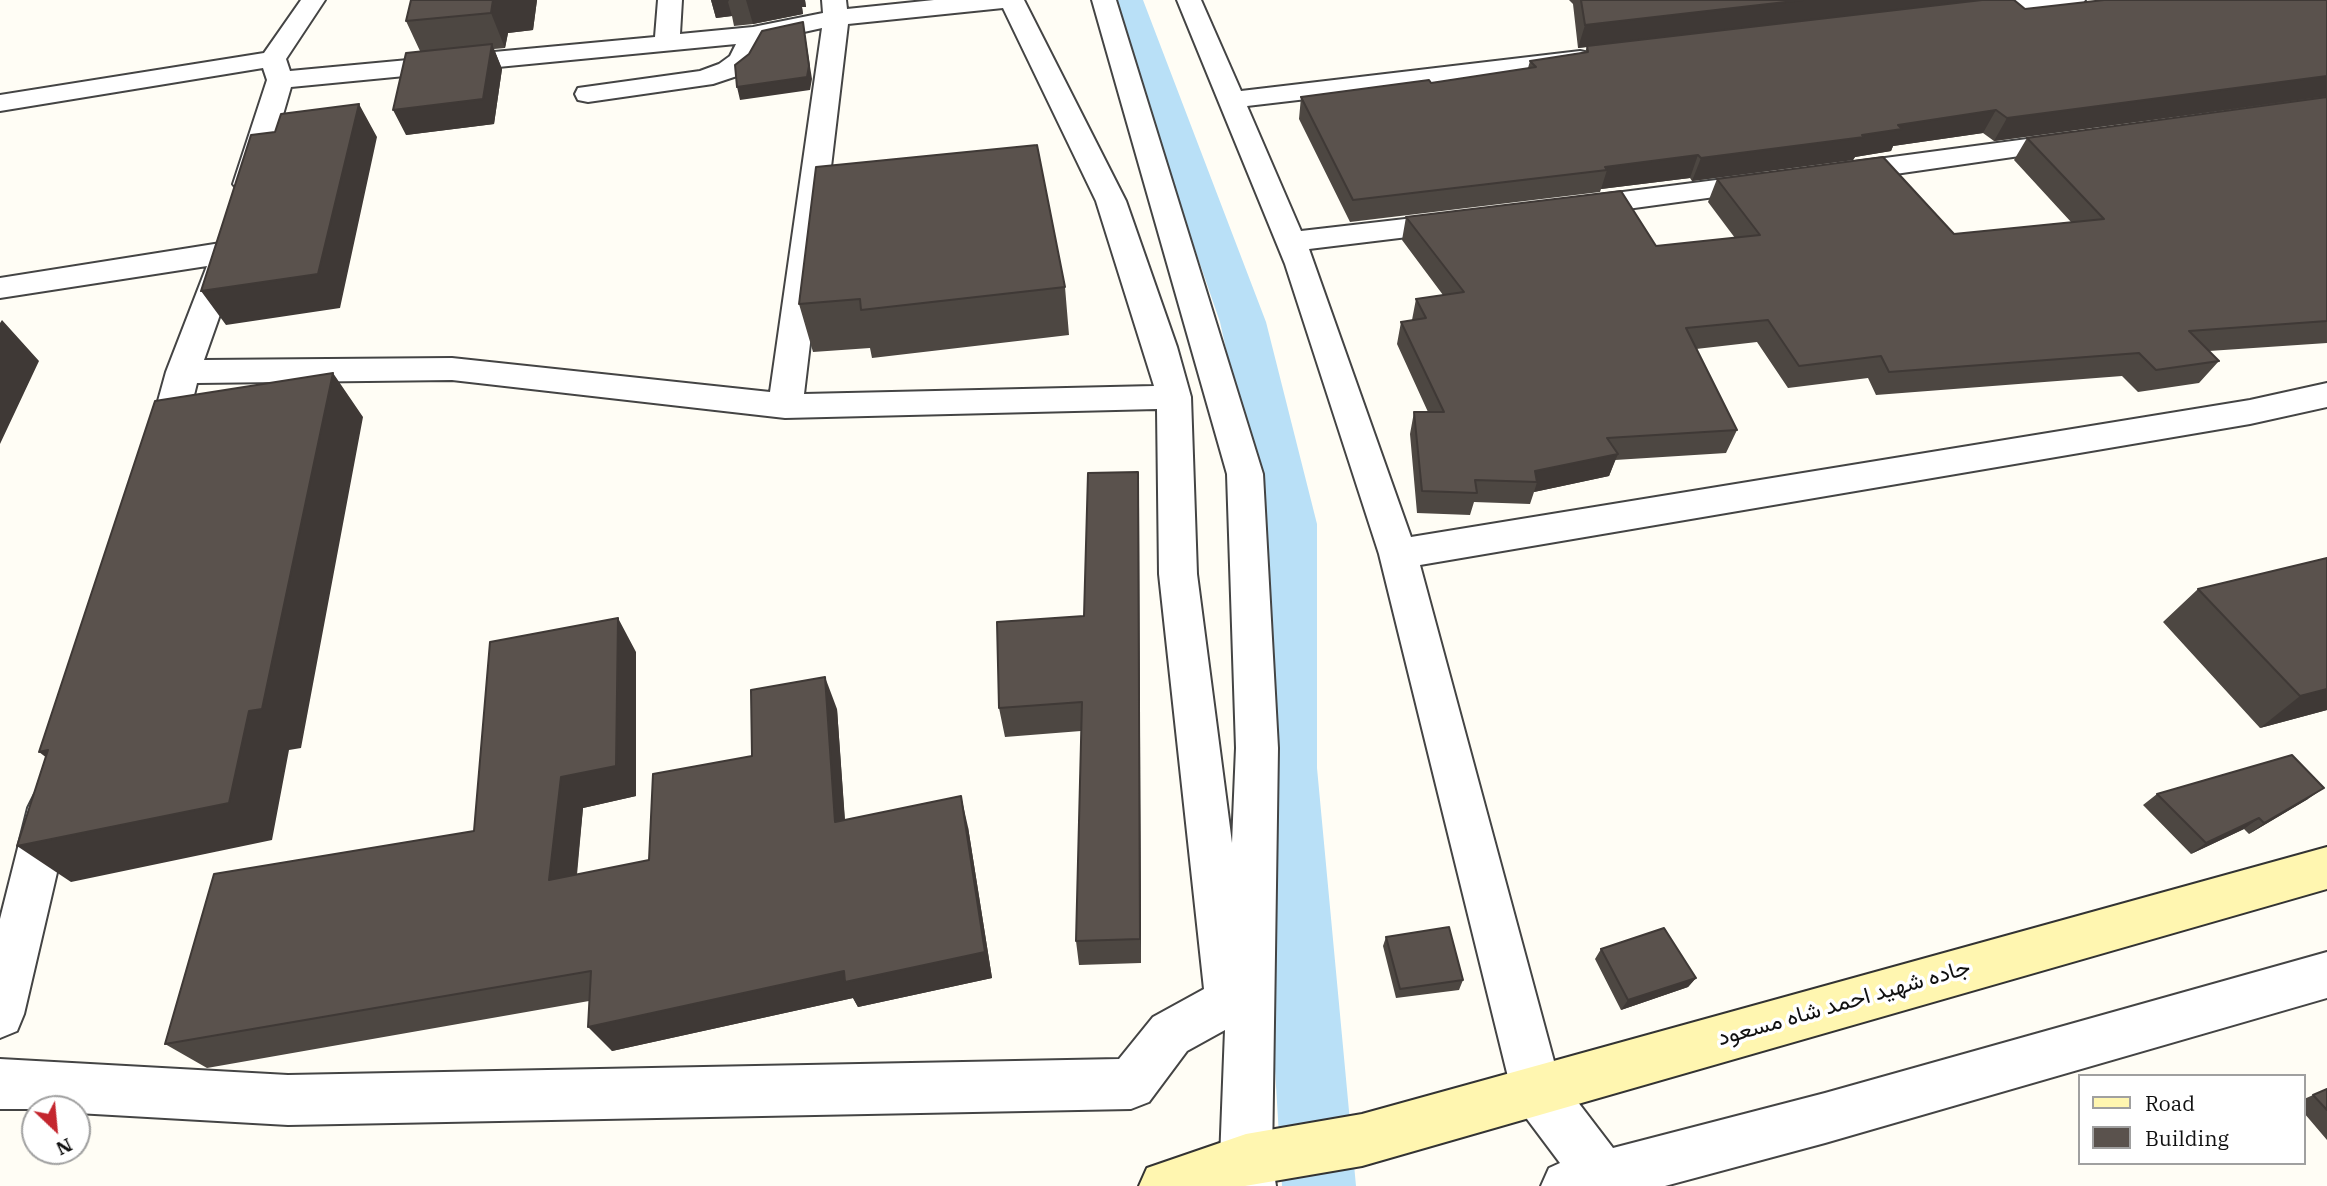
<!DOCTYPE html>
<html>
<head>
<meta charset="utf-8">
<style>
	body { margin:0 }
	#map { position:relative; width:2327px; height:1186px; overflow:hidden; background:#fffdf5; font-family:"IBM Plex Serif",serif }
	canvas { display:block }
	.legend { position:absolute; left:2078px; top:1074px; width:228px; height:91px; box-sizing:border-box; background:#fff; border:2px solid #a0a0a0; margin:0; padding:9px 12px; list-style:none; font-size:21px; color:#111 }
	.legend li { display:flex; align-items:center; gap:14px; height:35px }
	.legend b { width:35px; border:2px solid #a0a0a0 }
	.north { position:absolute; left:21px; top:1095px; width:70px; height:70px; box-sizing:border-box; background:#fff; border:2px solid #a0a0a0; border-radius:50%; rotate:154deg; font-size:19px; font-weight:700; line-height:28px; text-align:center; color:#111 }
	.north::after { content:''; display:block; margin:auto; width:24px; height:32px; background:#c4262e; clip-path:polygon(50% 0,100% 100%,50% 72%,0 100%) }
</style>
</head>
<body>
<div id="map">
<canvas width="2327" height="1186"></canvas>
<ul class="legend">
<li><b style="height:9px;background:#fff6b0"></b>Road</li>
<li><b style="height:19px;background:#5a524d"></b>Building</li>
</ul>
<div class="north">N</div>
</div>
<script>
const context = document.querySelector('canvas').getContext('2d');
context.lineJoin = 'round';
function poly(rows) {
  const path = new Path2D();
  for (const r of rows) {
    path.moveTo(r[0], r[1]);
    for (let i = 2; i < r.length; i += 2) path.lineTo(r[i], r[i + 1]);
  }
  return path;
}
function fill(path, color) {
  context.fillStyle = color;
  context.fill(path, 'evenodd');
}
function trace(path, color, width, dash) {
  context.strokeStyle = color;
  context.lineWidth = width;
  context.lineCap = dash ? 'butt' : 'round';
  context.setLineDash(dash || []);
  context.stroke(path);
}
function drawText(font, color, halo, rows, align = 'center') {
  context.font = font + ' "IBM Plex Serif",Vazirmatn,serif';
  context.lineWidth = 7;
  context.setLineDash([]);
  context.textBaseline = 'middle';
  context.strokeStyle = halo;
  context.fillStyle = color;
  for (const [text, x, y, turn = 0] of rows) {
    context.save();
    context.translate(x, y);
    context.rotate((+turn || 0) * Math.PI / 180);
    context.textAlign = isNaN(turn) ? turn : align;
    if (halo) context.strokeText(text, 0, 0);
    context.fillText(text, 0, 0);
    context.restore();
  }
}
fill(poly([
	[1109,0,1143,0,1266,322,1317,524,1317,768,1356,1186,1282,1186,1257,768,1265,524,1220,322,1109,0]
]), '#b9e0f7');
const street = poly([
	[301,0,325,0,286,59,290,71,655,37,658,0,682,0,680,34,753,27,823,13,822,0,846,0,847,9,934,0,1024,0,1126,201,1177,347,1191,397,1197,574,1232,843,1236,748,1227,474,1092,0,1116,0,1263,474,1278,748,1272,1160,1276,1186,1224,1186,1220,1160,1225,1030,1187,1051,1149,1102,1131,1109,288,1125,77,1113,77,1109,0,1109,0,1059,288,1075,1119,1059,1153,1017,1204,989,1159,574,1157,409,785,418,452,380,197,383,181,448,175,457,163,461,151,457,145,448,166,372,207,266,0,298,0,278,227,242,238,245,242,252,204,360,452,358,770,392,822,28,763,41,750,66,737,76,713,84,588,102,578,100,575,94,578,88,700,71,719,64,730,56,736,44,291,87,263,184,258,190,248,193,238,190,233,184,267,80,263,68,0,111,0,95,264,53,301,0],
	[1003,8,1096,201,1154,386,804,394,848,24,1003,8],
	[1177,0,1201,0,1241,91,1580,51,1589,53,1593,59,1589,65,1580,67,1247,106,1301,231,1457,213,1468,216,1472,222,1468,228,1457,231,1309,249,1411,537,2250,400,2327,383,2327,407,2250,424,1420,565,1558,1076,1613,1148,1825,1093,2327,952,2327,998,1825,1143,1665,1186,1541,1186,1549,1168,1560,1163,1518,1107,1511,1089,1379,554,1285,264,1177,0],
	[2009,0,2085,0,2082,5,2073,7,1970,20,1961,17,1957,12,1961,7,1970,4,2009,0],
	[2072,133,2082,135,2086,141,2082,147,1840,182,1830,179,1826,173,1830,167,1840,164,2072,133],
	[1763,174,1773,177,1777,183,1773,189,1576,216,1566,213,1561,207,1566,201,1576,198,1763,174],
	[50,789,65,794,72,808,24,1014,17,1031,0,1038,0,919,28,808,35,794,50,789]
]);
const secondary = poly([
	[2327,847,2327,889,1362,1166,1245,1186,1139,1186,1147,1168,1246,1134,1362,1114,2327,847]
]);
trace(street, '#444', 4);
trace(secondary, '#333', 4);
fill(street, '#fff');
fill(secondary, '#fff6b0');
fill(poly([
	[537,0,533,30,508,33,505,48,494,49,502,69,494,124,406,135,420,51,406,21],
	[711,0,805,0,806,7,802,7,803,14,753,24,734,26,732,16,716,18],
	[1569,0,2014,0,2025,9,2327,0,2327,97,1994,141,1983,133,1893,146,1891,151,1855,157,1853,160,1692,181,1690,178,1601,189,1600,192,1350,222,1299,119,1301,97,1431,83,1528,68,1530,61,1585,52,1587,47,1578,48,1573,4],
	[2327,97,2327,343,2209,351,2219,361,2199,383,2138,392,2122,376,1876,395,1868,378,1788,388,1757,342,1696,349,1737,430,1726,453,1615,460,1609,476,1534,492,1530,504,1474,502,1470,515,1417,513,1410,434,1414,412,1428,412,1397,344,1401,322,1412,320,1416,299,1443,295,1402,240,1406,217,1656,246,1735,238,1708,202,1717,179,1954,234,2071,222,2014,160,2027,138],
	[816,167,1065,287,1069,335,872,358,870,348,813,352,799,304],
	[1138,472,1141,963,1079,965,1076,941,1081,731,1005,737,999,708,1084,616],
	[2198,589,2327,710,2260,728,2163,622],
	[636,652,636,796,583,808,577,875,649,860,752,756,837,709,845,820,968,827,992,978,858,1007,853,998,612,1051,589,1001,207,1068,165,1044,474,831],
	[2157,794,2308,799,2249,834,2244,829,2191,854,2143,805],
	[1386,937,1463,980,1459,990,1396,998,1383,946],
	[1601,949,1696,978,1688,987,1621,1010,1595,959],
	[2327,1089,2327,1140,2304,1113,2304,1099]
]), '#4d4742');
fill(poly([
	[493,0,537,0,533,30,508,33,505,48,491,13],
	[711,0,729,0,728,2,732,16,716,18],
	[746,0,805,0,806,7,802,7,803,14,753,24],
	[1803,0,1979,0,1979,1,1578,48,1585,25],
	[803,22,812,79,810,90,740,100,737,87],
	[492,44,502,69,494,124,406,135,393,110],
	[2327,76,2327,96,1994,141,2007,118],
	[359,104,377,137,340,308,226,325,201,291],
	[1996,110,1983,133,1893,146,1891,151,1855,157,1853,160,1692,181,1701,158,1862,135,1898,125],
	[1698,155,1690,178,1601,189,1607,170,1605,167],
	[2,320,39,361,0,444,0,323],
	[333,373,363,417,301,748,289,750,272,840,71,882,17,846],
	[1618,454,1609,476,1534,492,1537,482,1535,471],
	[1138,472,1139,504,1141,963,1140,939],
	[618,618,636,652,636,796,583,808,573,908,549,880,561,777],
	[825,677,837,709,847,852,835,822],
	[2327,689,2327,710,2260,728,2300,696],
	[48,750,89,790,39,752],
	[2324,788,2308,799,2249,834,2264,823],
	[961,796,968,827,992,978,858,1007,853,998,612,1051,588,1027],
	[2259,818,2244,829,2191,854,2206,843],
	[1696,978,1688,987,1621,1010,1628,1000]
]), '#3f3936');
const building = poly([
	[411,0,493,0,491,13,406,21,411,0],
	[1581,0,1803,0,1585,25,1581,0],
	[1982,0,2014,0,2025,9,2104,0,2327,0,2327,76,2007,118,1996,110,1898,125,1902,129,1862,135,1864,137,1701,158,1698,155,1605,167,1607,170,1353,200,1301,97,1429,80,1431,83,1536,67,1530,61,1588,52,1587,46,1982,0],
	[803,22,809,66,807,77,737,87,735,65,749,54,762,31,803,22],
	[492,44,483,99,393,110,406,53,492,44],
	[2327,97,2327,321,2189,331,2219,361,2156,370,2139,353,1889,372,1881,356,1799,366,1768,320,1686,328,1737,430,1607,438,1618,454,1535,471,1537,482,1475,480,1477,493,1422,491,1414,412,1444,412,1401,322,1426,318,1416,299,1464,292,1406,217,1621,191,1656,246,1760,235,1717,179,1883,157,1954,234,2104,219,2027,138,2327,97],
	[359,104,318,274,201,291,251,135,275,132,281,114,359,104],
	[1037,145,1065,287,861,310,860,299,799,304,816,167,1037,145],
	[333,373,262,709,249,711,229,803,17,846,48,750,39,752,155,401,333,373],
	[1138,472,1140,939,1076,941,1082,702,999,708,997,622,1084,616,1088,473,1138,472],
	[2327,558,2327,689,2300,696,2198,589,2327,558],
	[618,618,616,766,561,777,549,880,649,860,653,774,752,756,751,690,825,677,835,822,961,796,985,952,845,982,844,971,588,1027,591,971,165,1044,214,874,474,831,490,642,618,618],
	[2292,755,2324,788,2264,823,2259,818,2206,843,2157,794,2292,755],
	[1449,927,1463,980,1400,989,1386,937,1449,927],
	[1664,928,1696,978,1628,1000,1601,949,1664,928],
	[2327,1089,2327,1110,2313,1095,2327,1089]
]);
fill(building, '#5a524d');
trace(building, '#3f3936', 2);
drawText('23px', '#111', '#fff', [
	["جاده شهيد احمد شاه مسعود",1844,1003,-16]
]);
</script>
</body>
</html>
